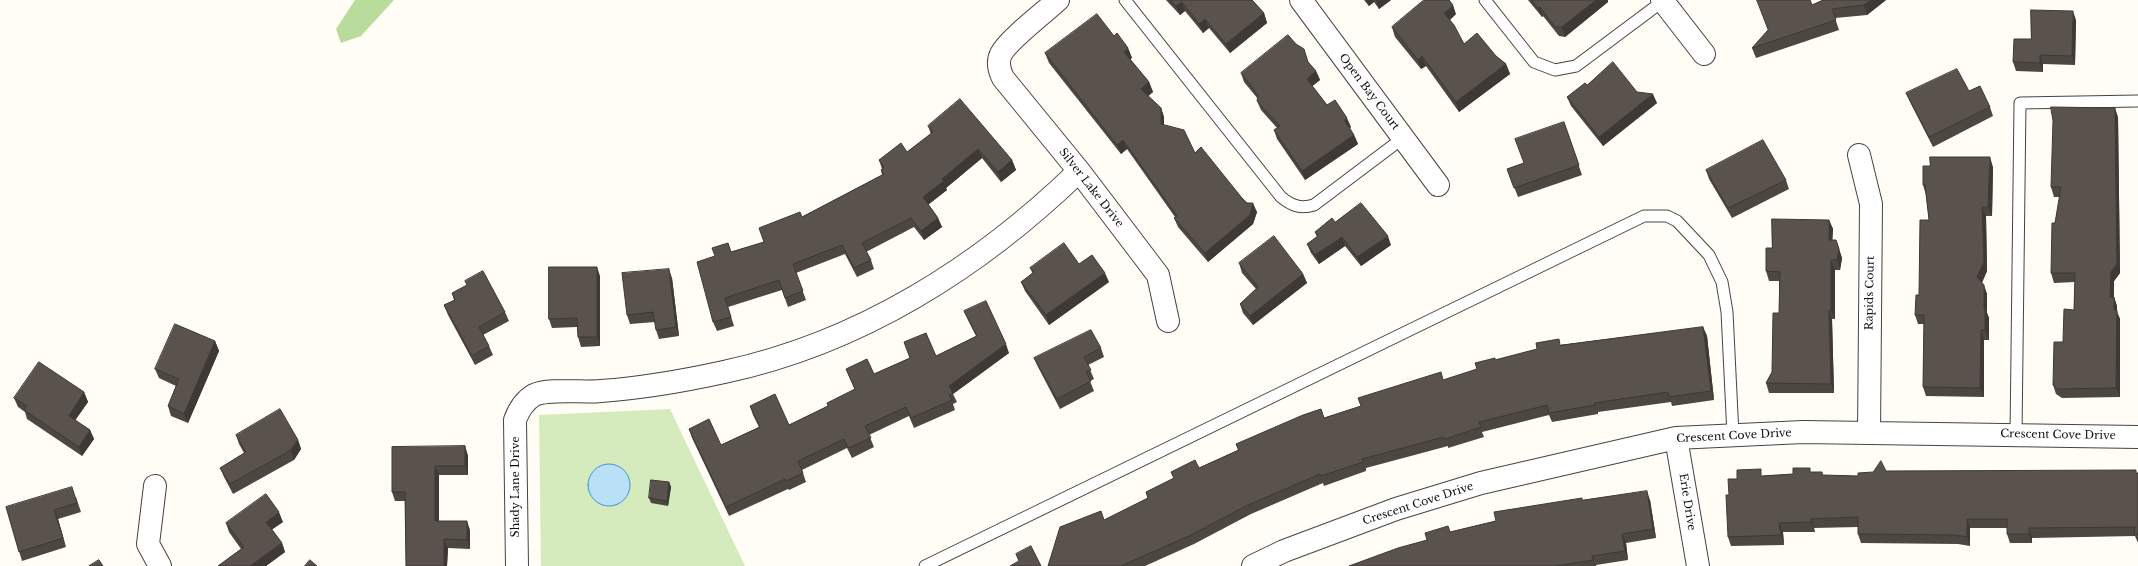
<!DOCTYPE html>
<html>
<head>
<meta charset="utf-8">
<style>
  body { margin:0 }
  canvas { display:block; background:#fffdf5 }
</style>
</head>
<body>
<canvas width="2138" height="566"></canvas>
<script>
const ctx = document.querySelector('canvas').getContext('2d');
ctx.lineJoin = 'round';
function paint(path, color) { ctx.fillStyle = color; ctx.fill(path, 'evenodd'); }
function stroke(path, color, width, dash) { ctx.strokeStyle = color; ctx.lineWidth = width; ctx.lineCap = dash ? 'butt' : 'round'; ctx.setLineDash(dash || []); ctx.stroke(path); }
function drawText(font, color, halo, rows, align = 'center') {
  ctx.font = font + ' "Libre Baskerville",serif'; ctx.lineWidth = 4; ctx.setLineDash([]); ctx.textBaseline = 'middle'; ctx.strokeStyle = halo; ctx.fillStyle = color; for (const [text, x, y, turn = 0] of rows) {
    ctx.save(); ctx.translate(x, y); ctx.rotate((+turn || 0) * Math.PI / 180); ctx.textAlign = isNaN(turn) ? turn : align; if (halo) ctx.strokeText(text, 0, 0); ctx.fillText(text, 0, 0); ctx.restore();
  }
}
const green = new Path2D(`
  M670,409L745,566H541L539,415Z`);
const forest = new Path2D(`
  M355,0H394L361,36L341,43L336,29Z`);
const water = new Path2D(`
  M588 485a21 21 0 1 1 42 0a21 21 0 1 1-42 0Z`);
const lane = new Path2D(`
  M1125,0L1281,197C1292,206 1301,209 1314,205L1403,138
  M1485,0L1534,62L1555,70L1576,66L1663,1
  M2016,435L2020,103L2138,101
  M925,566L1644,216H1667L1677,221L1709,255L1722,282L1727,312L1733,435`);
const street = new Path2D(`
  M1058,0C1046,11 1007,41 1001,54C997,62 999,70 1003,78L1079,171L1158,275L1168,321
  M1301,0L1438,185
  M1662,0L1704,54
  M1859,155L1871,204L1869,433
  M1676,438L1698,566
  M155,486L148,544L160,566
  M517,566L515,420C519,409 524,401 534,395C550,388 583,393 601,391C643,388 683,381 724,372C860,343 980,267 1079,171
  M1253,566L1284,551L1396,509L1481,483L1676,438L1803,432L2138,437`);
const wall = new Path2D(`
  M1166,0H1252L1264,13L1267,23L1230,53L1209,28L1203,33L1185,11L1180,15Z
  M1364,0H1391L1379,9L1374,2L1369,6Z
  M1528,0H1608V2L1565,37L1559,36L1543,16L1542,17Z
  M1823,0H1886L1867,15L1835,18L1839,30L1756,58L1752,48Z
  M1456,14L1450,20L1464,44L1496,56L1506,64L1510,74L1459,112L1426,66L1421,69L1395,37L1392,27Z
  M2076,20L2075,65L2043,64V72L2016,71L2013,62L2031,39Z
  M1114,36L1128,48L1132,58L1130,59L1149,82L1153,92L1148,96L1161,108L1164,117V125L1195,153L1257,212L1253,224L1208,262L1178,227L1174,218L1175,217L1127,149L1121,154L1049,63L1045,53Z
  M1308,62L1316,71L1320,80L1312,86L1327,105L1351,127L1350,128L1354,135L1358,144L1305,180L1277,139L1274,130L1277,128L1261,110L1257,101L1258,99L1244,82L1241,73Z
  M1587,85L1637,92L1657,103L1603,146L1571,106L1567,97Z
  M1969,91L1990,107L1993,116L1933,147L1910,102L1906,93Z
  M2118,117L2120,273L2114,281V297L2117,306V312L2120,319V397L2062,398L2056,394L2053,385L2063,342L2074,310L2075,282L2054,283L2051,273L2055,223L2060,197H2054L2051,187Z
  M1564,122L1582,175L1518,197L1507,169L1524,163Z
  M928,126L1012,160L1016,170L1001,182L982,158L946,188L947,190L928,205L938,218L942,227L924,240L914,227L866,252L871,260L874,269L857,277L845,254L796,273L806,300L788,307L782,290L728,307L734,326L717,331L713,322L715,256L728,243L731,252L764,242L802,217L882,175L881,170L882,169L879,160L907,152L931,134Z
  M1993,167L1992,216H1986L1987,271L1982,283L1987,294V313L1989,318V340H1984V397L1926,396L1923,387L1924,324H1918L1915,315L1919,295L1929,220L1926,195L1923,185Z
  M1706,170L1786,180L1789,189L1732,218L1709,179Z
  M1829,220L1833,229L1832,240H1836L1842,258L1840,270H1835V319H1832L1834,393H1769L1766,383L1772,372L1779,313V281H1769L1766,271L1772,248Z
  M1335,222L1391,245L1361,266L1345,246L1319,264L1311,253L1307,244L1317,237L1315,232Z
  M1239,263L1303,274L1307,283L1253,325L1243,313L1240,304L1256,289L1242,273Z
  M1079,264L1109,282L1049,325L1025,291L1021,282L1033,274L1030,268Z
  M600,276V346L581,347L578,337L577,327L552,328L549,319Z
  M672,278L679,336L659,339L656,330L655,322L630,324L627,315Z
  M452,293L505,312L509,321L483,335L489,346L493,355L475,365L448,315L444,305L454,300Z
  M964,311L1009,353L953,394L957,402L953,404L955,410L914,428L909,416L869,435L874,447L852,458L847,448L802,470L806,482L789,490L788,489L729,516L692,438L689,429L721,445L759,427L753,415L750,406L789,425L828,406L855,390L846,369L874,374L910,358L904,342L936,356L976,336L968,320Z
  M1703,327L1707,336L1714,400L1672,406L1671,402L1598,412V414L1552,422L1549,415L1482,432L1484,437L1448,448V446L1366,468V471L1324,486L1323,483L1251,514L1194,544L1145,566H1048L1104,520L1148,498L1146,492L1174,479L1171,472L1199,468L1238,450L1236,444L1324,418L1444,380L1477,369L1495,360L1561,345Z
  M215,341L219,351L188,423L171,416L168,406L176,386L159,378L155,369Z
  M1101,348L1104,357L1088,365L1094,379L1090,381L1094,391L1060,409L1038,367L1034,358Z
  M84,392L88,402L75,420L90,430L94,439L82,456L27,419L25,412L18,407L14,398Z
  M236,435L298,440L301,449L294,460L233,494L224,477L220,468L244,453L239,444Z
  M465,446L468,456V475H439V521L470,530V549L448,548L447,566H406L405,501H395L392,492Z
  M1886,471L2138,473V543L2135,536L2032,538V543H2010L2007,534V528H1970V546L1958,544L1861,543L1858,534V527L1814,528L1815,532H1783L1784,545L1731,546L1728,537L1729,495L1737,479L1763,476L1793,474L1811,472H1822L1823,475L1858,476Z
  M669,482L671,487L668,506L651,503L649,498Z
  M76,497L81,512L58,519L66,547L22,561L6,507Z
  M1582,500H1650L1656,538L1626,543L1628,560L1596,565V566H1349L1427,540L1448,526L1450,532Z
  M283,522L272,529L282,543L285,552L266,566H218L241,549L229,532L226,523Z`);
const shadedWall = new Path2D(`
  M1366,0H1373L1374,2L1369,6Z
  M1376,0H1391L1379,9Z
  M1596,0H1608V2L1565,37L1562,27Z
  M1871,0H1886L1867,15L1864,5Z
  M1182,2L1185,11L1180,15L1176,6Z
  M1453,5L1456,14L1447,22L1444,13Z
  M1540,7L1543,16L1542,17L1538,8Z
  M2073,11L2076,20L2075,65L2072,56Z
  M1264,13L1267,23L1230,53L1226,44Z
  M1205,19L1209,28L1203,33L1199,24Z
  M1128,48L1132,58L1127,61L1124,52Z
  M2040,55L2043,64V72L2040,63Z
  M1422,56L1426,66L1421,69L1418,60Z
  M1506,64L1510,74L1459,112L1456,102Z
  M1316,71L1320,80L1310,88L1307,79Z
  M1149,82L1153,92L1145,99L1141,89Z
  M1653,94L1657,103L1603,146L1599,137Z
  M1161,108L1164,117V133L1161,124Z
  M2115,108L2118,117L2120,273L2114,281L2113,306L2110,297Z
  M1347,118L1351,127L1348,129L1344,120Z
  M1354,135L1358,144L1305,180L1302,171Z
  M1123,140L1127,149L1121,154L1117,145Z
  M978,149L982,158L946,188L947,190L926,206L923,197L942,179Z
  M1990,157L1993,167L1992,216L1988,207Z
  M1012,160L1016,170L1001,182L998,172Z
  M1253,203L1257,212L1253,224L1208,262L1205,253Z
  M1982,207L1986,216L1987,271L1980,286L1977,277Z
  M938,218L942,227L924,240L921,231Z
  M1829,220L1833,229L1832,250L1829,240Z
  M1388,236L1391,245L1361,266L1357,257Z
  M1342,237L1345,246L1319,264L1315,255Z
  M1836,240L1842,258L1840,270L1837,260Z
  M1831,260L1835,270V319L1831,310Z
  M597,267L600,276V346L597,337Z
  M669,269L672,278L679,336L676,327Z
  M1105,273L1109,282L1049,325L1046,315Z
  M1303,274L1307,283L1253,325L1250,316Z
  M1984,285L1987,294V313L1989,318V340L1985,330L1984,309Z
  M2114,297L2117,306V312L2120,319V397L2116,388L2114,310Z
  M1829,310L1832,319L1834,393L1831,384Z
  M1703,327L1707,336L1714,400L1711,391Z
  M1981,330L1984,340V397L1980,388Z
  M215,341L219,351L188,423L184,414Z
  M1006,344L1009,353L953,394L949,386Z
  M84,392L88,402L72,425L69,416Z
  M90,430L94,439L82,456L79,447Z
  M298,440L301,449L294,460L291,450Z
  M465,446L468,456V475L465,466Z
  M435,466L439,475V530L435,521Z
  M669,482L671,487L668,506L667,501Z
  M1647,491L1650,500L1656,538L1653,529Z
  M54,510L58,519L66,547L63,538Z
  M279,512L283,522L270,531L266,522Z
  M1811,519L1814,528L1815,532L1811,522Z
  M1967,519L1970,528V546L1967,537Z
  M467,521L470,530V549L467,540Z
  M1779,523L1783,532L1784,545L1781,535Z
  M2029,528L2032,538V543L2029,534Z
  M1622,534L1626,543L1628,560L1625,551Z
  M444,539L448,548L447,566H444Z
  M282,543L285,552L266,566H250Z`);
const building = new Path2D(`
  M1171,0H1252L1264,13L1226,44L1205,19L1199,24L1182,2L1176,6Z
  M1424,0H1449L1453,5L1444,13L1454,25L1464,44L1477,33L1496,56L1506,64L1456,102L1422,56L1418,60L1392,27Z
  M1532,0H1596L1562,27H1555L1540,7L1538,8Z
  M1757,0H1810L1812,5L1823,0H1871L1864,5L1832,9L1836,20L1752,48L1768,30Z
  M2031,10L2073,11L2072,56L2040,55V63L2013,62L2014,39H2031Z
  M1097,14L1114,36L1117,33L1128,48L1124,52L1149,82L1141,89L1161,108V124L1184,130L1195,153L1201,147L1246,203H1253L1250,215L1205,253L1174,218L1177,216L1123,140L1117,145L1045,53Z
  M1288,35L1296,44L1304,49L1308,62L1316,71L1307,79L1327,105L1335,100L1347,118L1344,120L1354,135L1302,171L1274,130L1280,126L1257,101L1258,95L1241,73Z
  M1613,62L1637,92L1653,94L1599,137L1567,97L1585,83L1587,85Z
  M1957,69L1969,91L1980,86L1990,107L1929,137L1906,93Z
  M960,99L1012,160L998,172L978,149L942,179L944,181L923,197L938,218L921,231L911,218L862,243L871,260L854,268L842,245L793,264L803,291L785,298L779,280L725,298L731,317L713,322L697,262L715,256L712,248L728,243L731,252L764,242L759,228L800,212L802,217L884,174L881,170L884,167L879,160L901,143L907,152L933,132L928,126Z
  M2051,107L2115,108L2117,264L2111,272L2110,297H2114V310H2117L2116,388L2058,389L2053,385L2054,342H2063L2064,309L2074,310L2075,273H2051L2052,223H2055L2061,187H2051L2053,121Z
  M1564,122L1579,165L1514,188L1507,169L1524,163L1515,139Z
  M1763,140L1786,180L1728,208L1706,170Z
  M1930,157H1990L1988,207H1982L1984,262L1977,277L1984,285V309H1985V330H1981L1980,388L1923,387L1924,315H1915L1916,295H1919L1920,220H1929L1925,185H1923V166H1930Z
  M1361,203L1388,236L1357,257L1342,237L1315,255L1307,244L1318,236L1315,232L1332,218L1335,222Z
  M1772,219L1829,220V240H1836L1839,249L1837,260H1831V310H1829L1831,384L1766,383L1772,372L1773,313H1779L1780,272L1766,271V248H1772Z
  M1274,236L1303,274L1250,316L1240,304L1258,287L1239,263Z
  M1064,243L1079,264L1092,255L1105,273L1046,315L1021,282L1034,272L1030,268Z
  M549,267H597V337H578L577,318L549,319Z
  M669,269L676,327L656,330L653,312L627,315L622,273Z
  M483,271L505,312L479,327L489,346L472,356L444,305L455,300L452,293L467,285L465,281Z
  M986,301L1006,344L949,386L953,393L949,395L952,400L911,418L906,407L865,426L871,438L848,448L844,439L798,461L803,473L786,481L785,479L726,507L689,429L709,419L721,445L760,427L750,406L775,394L789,425L828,406L827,403L855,389L846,369L867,359L874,374L910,358L904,342L926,333L936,356L977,336L964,311Z
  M175,324L215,341L184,414L168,406L179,379L155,369Z
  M1703,327L1711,391L1669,397L1668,392L1594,403L1595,405L1549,413L1547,405L1479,422L1481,427L1445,439L1444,437L1362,459L1363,462L1321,476L1320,474L1248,505L1191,535L1121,566H1048L1060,527L1101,511L1104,520L1148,498L1146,492L1174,478L1171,472L1195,460L1199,468L1239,450L1236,444L1303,415L1321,409L1324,418L1361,406L1358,398L1441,372L1443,380L1477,369L1475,363L1495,358V360L1537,349L1536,343L1559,339L1560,345Z
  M1091,330L1101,348L1084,357L1091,370L1086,372L1091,381L1057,399L1034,358Z
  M39,362L84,392L69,416L90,430L79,447L24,410L27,406L14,398Z
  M280,409L298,440L291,450L230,484L220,468L246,452L236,435Z
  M465,446V466H435V521H467V540L444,539V566H406L405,492H392V447Z
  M1881,461L1886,471L2136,470V473H2138V534H2134L2135,527L2029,528V534H2007V519H1967V537L1955,535L1858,534V517L1811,519V522L1779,523L1781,535L1728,537L1726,495H1729L1728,479H1737V470L1761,469V476L1793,474V468H1810V472H1822V475L1858,476V473L1873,472Z
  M651,480L669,482L667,501L649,498Z
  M72,487L77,503L54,510L63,538L19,552L6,507Z
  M1647,491L1653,529L1622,534L1625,551L1592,556L1593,560L1555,566H1349L1398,548L1427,540L1425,533L1448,526L1450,532L1496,521L1494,512L1582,498V500Z
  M266,494L279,512L266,522L282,543L250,566H218L244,547L226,523Z
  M1031,546L1041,566H1010L1019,561L1016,554Z
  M99,560L103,566H89Z
  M310,560L317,566H305Z`);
const streetNames = [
  ["Open Bay Court",1369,92,53],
  ["Silver Lake Drive",1091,188,52],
  ["Rapids Court",1870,293,-89],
  ["Crescent Cove Drive",2058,435,1],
  ["Crescent Cove Drive",1734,436,-3],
  ["Shady Lane Drive",516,487,-90],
  ["Erie Drive",1687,502,81],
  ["Crescent Cove Drive",1418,504,-18]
];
paint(green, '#d5ebbd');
paint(forest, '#b9dc9c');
paint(water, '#b9e0f7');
stroke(water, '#3f96cf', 1);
stroke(lane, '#444', 13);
stroke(street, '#444', 24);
stroke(lane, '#fff', 11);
stroke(street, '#fff', 22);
paint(wall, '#4d4742');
paint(shadedWall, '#3f3936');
paint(building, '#5a524d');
stroke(building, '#3f3936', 1);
drawText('11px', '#111', '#fff', streetNames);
</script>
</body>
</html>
